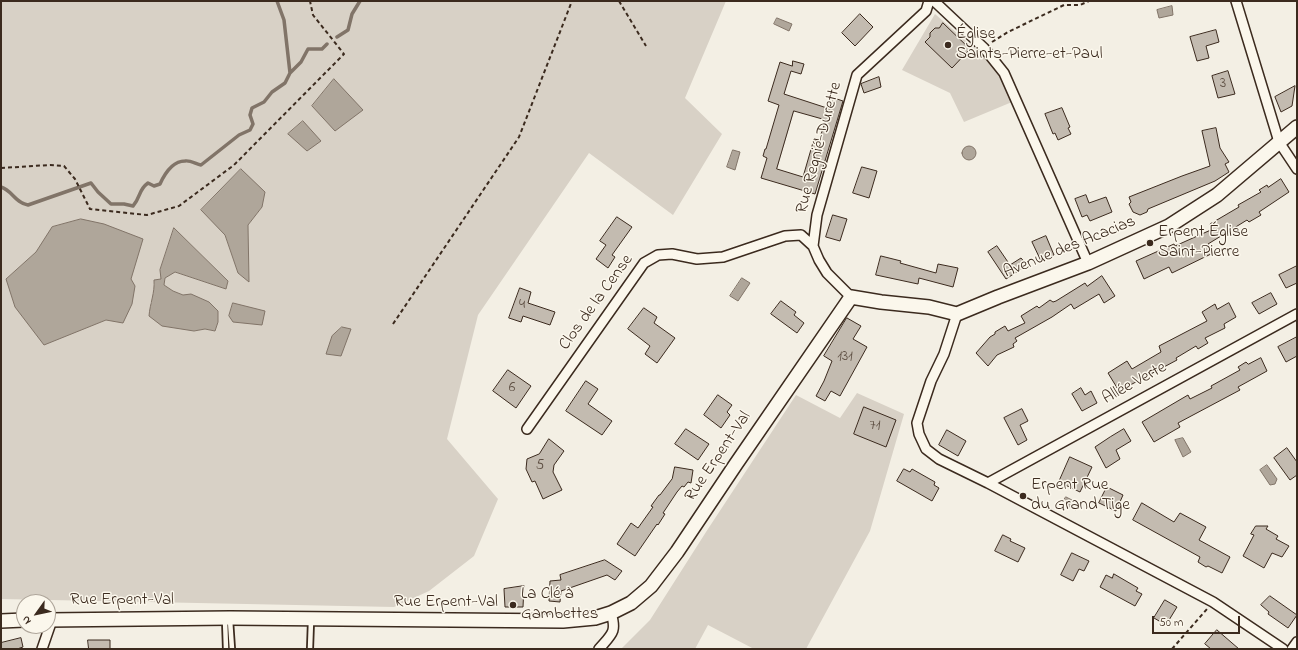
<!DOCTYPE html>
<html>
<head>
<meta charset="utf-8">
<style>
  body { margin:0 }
  #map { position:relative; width:1298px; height:650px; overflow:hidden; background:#f3efe4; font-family:"Indie Flower",sans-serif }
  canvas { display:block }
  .frame { position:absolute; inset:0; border:2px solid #3b2a1e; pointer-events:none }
  .north { position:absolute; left:16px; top:594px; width:40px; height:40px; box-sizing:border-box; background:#fbf7ec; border:1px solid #aea59a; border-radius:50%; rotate:237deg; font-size:11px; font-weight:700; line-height:16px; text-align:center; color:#3b2a1e }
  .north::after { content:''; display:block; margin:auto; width:14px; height:18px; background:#3b2a1e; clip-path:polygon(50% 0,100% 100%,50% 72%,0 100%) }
  .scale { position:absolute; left:1152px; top:616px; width:88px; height:18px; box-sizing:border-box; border:2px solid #3b2a1e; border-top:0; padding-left:5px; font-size:12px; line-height:14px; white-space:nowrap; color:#3b2a1e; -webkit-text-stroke:3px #fbf7ec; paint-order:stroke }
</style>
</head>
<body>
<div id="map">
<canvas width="1298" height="650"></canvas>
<div class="frame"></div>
<div class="north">N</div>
<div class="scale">50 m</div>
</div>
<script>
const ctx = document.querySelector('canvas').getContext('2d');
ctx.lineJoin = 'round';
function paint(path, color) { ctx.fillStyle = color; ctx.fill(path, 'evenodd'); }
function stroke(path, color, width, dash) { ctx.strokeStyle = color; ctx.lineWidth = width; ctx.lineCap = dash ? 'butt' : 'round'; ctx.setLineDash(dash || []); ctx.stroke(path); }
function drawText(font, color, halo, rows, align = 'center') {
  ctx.font = font + ' "Indie Flower",sans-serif'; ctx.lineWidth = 3; ctx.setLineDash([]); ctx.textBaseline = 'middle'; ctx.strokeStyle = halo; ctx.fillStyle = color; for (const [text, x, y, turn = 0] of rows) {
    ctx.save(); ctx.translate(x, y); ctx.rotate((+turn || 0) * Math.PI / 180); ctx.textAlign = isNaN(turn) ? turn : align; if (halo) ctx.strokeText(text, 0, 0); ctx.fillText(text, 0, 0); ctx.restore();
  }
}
const green = new Path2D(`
  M1,1H726L685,98L722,134L673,215L589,153L478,315L447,439L498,499L474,556L429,591L394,607L1,599ZM262,207L248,225L249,281L238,273L225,235ZM174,228L228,281L226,289L174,272L165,278L164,285L173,291L183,295L209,302L218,311V322L214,331L205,329L194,331L150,304L154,295V280L161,279ZM36,252L106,320L44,344L6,279Z
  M935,14L974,48L1002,76L1012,102L964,122L950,93L902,70Z
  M857,393L904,414L870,531L806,649H754L708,625L695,649H621L650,620L706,532L796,395L840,418Z`);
const water = new Path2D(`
  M1172,6L1173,15L1159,18L1157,10Z
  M777,18L792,24L789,31L774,24Z
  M334,79L363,110L335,131L312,106Z
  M303,121L321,141L307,151L288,134Z
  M962 153a7 7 0 1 1 14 0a7 7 0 1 1-14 0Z
  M733,150L740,152L735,170L727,167Z
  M241,169L265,192L262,207L248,225L249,282L238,273L225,235L201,210Z
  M81,219L104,224L143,239L131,279L135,286L132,304L123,323L106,320L44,345L15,307L6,279L36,252L52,227Z
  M174,228L228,281L226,289L175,272L165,278L164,285L173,291L183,295L191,294L209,302L218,311V322L215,331L205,329L194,331L162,326L149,316C150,303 155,293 154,280L161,279L160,270Z
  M742,278L750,283L738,301L730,296Z
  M233,303L265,311L262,325L233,322L229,316Z
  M342,327L351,329L341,356L326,354L332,336Z
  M1183,438L1191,452L1183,457L1175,440Z
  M1267,465L1277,479L1275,484L1270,485L1260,470Z
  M1066,497L1080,504L1076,510L1062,503Z`);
const stream = new Path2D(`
  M277,1L284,20L290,73
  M337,37L348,30L352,14L360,1
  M1,187C12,190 15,203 28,205L91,183L98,192L111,204H124L133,206C141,197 138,190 148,183L154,186L160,184C165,173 173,161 185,161C190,160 196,164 201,165L239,135L250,130L253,124L250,115L252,108L264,102L272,92L285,83L290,73L301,62L308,49H322L327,44`);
const building = new Path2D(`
  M860,14L873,27L855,46L842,33Z
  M943,23L970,49L952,68L925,42L930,37V33L935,28H939Z
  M1216,30L1219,42L1206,46L1209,58L1197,61L1190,37Z
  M793,61L804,64L801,74L791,71L784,94L830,109L834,98L843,101L815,194L761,178L767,158L763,156L765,149H766L779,105L768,101L780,62L792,66ZM794,111L826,120L819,140L814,139L803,177L777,169Z
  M1228,71L1235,94L1218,98L1212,76Z
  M879,77L881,87L864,93L861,84Z
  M1295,86L1292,106L1281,112L1275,97Z
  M1062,108L1070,127L1068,128L1071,134L1058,140L1055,133L1053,134L1045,114Z
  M1216,128L1220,148L1229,162L1225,164L1229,172L1215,181L1148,209L1147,212L1140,215L1133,212L1129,204L1131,202L1129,197L1182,176L1210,166L1202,131Z
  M862,167L877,171L869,198L853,193Z
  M1281,179L1289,192L1259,212L1261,215L1249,222L1247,220L1208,244L1213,253L1172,273L1169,267L1144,279L1136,261L1174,244L1175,246L1213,229L1210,224L1239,207L1238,205L1261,192L1259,190L1267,185L1268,187Z
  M1086,195L1089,203L1106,197L1112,212L1090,221L1087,215L1082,217L1075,199Z
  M833,215L847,219L840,241L826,237Z
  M617,217L632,227L612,255L615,257L608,268L596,259L606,245L600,241Z
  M1046,236L1054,255L1041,261L1032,242Z
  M997,246L1010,265L1021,258L1027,265L1006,279L988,252Z
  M881,256L901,261L900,263L936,273L938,264L958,268L953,287L919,278L918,284L876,275Z
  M1297,266V283L1286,288L1279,275Z
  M1102,276L1115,296L1104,303L1099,294L1074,309L1071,304L1052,317L1015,338L1017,341L1013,344L1014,347L997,355L988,366L976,353L990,337L995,334V332L1005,326L1008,331L1025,323L1021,316L1037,306L1039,308L1050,300L1053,302L1056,301L1085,283L1087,286Z
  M520,288L531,292L528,303L555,312L550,325L523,316L521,322L509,318Z
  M1271,293L1277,304L1259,314L1252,303Z
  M781,301L796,312L794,315L804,323L797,333L771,314Z
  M1229,303L1236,317L1224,324L1225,328L1205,338L1208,343L1198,349L1196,346L1176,358L1177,360L1119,391L1108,373L1127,361L1132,369L1161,352L1159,346L1207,321L1202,312L1215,304L1217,309Z
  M644,308L657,317L654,323L675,338L657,363L645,354L650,346L628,329Z
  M847,318L861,326L853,339L867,347L840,396L831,391L825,401L816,396L824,381L832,361L824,356Z
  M1297,337V356L1286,362L1278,347Z
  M1261,358L1267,371L1238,387L1240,390L1178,423L1180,427L1154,442L1142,422L1188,395L1190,399L1212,388L1211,386L1240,370L1238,367L1246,362L1248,364Z
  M508,370L531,386L516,408L493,391Z
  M586,381L598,389L588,404L612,421L602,435L566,411Z
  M1081,388L1085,395L1091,391L1097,403L1082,411L1072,394Z
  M718,395L732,405L727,412L730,415L721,428L704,415Z
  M864,407L896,420L886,447L854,434Z
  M1022,409L1028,421L1020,425L1027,440L1018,445L1004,418Z
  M686,429L709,444L698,460L675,444Z
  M1124,429L1131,441L1116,450L1120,459L1106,468L1095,447L1110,437Z
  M947,430L966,441L958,456L939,445Z
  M549,439L564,451L554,465L553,472L562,490L543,499L535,481L532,482L526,469L527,459L539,454Z
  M1287,448L1297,462V475L1290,480L1274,458Z
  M1070,457L1092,467L1080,492L1059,482Z
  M675,467L693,470L691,483L688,482L684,487L682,486L677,492L663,513L665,514L658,525L657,524L635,556L617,544L631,523L638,528L653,507L651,506L659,495H660L672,479Z
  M904,469L910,472L912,469L935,482L934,485L939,488L932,501L897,481Z
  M1107,487L1123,495L1116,511L1099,503Z
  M1142,503L1174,522L1180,513L1206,527L1199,540L1230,557L1222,573L1208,566L1206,567L1198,562L1200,557L1133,520Z
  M1256,526H1268L1266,529L1278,536L1276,539L1289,546L1282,557L1272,553L1264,568L1243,556L1254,535L1251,534Z
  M1003,535L1011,539L1010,541L1025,548L1018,562L995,551Z
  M1072,553L1089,561L1084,571L1079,569L1073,581L1061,575Z
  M605,560L622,571L615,580L607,575L561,591L560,602L549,601L550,581L561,580L560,575Z
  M1114,574L1138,588L1136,591L1142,594L1135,606L1100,587L1106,575L1112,578Z
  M524,586L523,607H505L504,589Z
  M1270,596L1297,615L1288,628L1268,614L1269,612L1261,605Z
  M1165,600L1177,607L1166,625L1154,618Z
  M1217,630L1239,649H1211L1205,644Z
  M21,638L23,647L17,649H1V643Z
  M88,640H110V649H89Z`);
const path = new Path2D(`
  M619,1L646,46
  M992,42L1008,32L1064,5H1080L1089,1
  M1,168L50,165L64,166L75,179L90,209L147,215L179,206L234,165L344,54L313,15L310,1
  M393,324L519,137L572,1
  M1172,649L1207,609`);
const lane = new Path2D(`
  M225,620L226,649
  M230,620L232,649
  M310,649L311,621`);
const street = new Path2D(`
  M934,1L984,48L1004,73L1088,263
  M1236,1L1279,142L1297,169
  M851,297L827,273L819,260L813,246L817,215L857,75L926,11L929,1
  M957,314L944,354L931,381L917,423L919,434L926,449L939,459L988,483L1213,602L1283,649
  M527,429L644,263L658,255L672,254L697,259L723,257L785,236L801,235L813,246
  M988,483L1297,314
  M42,649L52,620
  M599,649C612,634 617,632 611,613
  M1292,649L1297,642`);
const secondary = new Path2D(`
  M48,620L230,618L563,621L595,618L611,613L631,603L651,586L677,552L736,464L851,297L881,302L929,307L957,314L998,297L1088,263L1169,226L1217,195L1297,127
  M1,621L24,620`);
const markers = [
  [948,45,4,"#3b2a1e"],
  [1150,243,4,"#3b2a1e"],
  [1023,496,4,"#3b2a1e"],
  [513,605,4,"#3b2a1e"]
];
const numberNames = [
  ["3",1223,85],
  ["4",522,306],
  ["131",845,358],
  ["6",512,389],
  ["71",875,427],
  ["5",540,467]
];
const poiNames = [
  ["Église",956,35],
  ["Saints-Pierre-et-Paul",956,55],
  ["Erpent Église",1158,233],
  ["Saint-Pierre",1158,253],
  ["Erpent Rue",1031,486],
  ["du Grand Tige",1031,506],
  ["La Clé à",521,595],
  ["Gambettes",521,615]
];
const streetNames = [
  ["Rue Regnié-Durette",820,148,-75],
  ["Avenue des Acacias",1070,248,-22],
  ["Clos de la Cense",597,303,-54],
  ["Allée Verte",1135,384,-29],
  ["Rue Erpent-Val",719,457,-56],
  ["Rue Erpent-Val",122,601],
  ["Rue Erpent-Val",446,603]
];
paint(green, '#d8d1c6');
paint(water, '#afa69a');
stroke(water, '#817468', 1);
stroke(stream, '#817468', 3.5);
paint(building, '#c3bbb0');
stroke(building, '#3b2a1e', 1);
stroke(lane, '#3b2a1e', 8);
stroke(street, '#3b2a1e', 12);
stroke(secondary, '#3b2a1e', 16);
stroke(path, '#3b2a1e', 2, [4, 3]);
stroke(lane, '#fbf7ec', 4.5);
stroke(street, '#fbf7ec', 9);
stroke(secondary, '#fbf7ec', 13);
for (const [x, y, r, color] of markers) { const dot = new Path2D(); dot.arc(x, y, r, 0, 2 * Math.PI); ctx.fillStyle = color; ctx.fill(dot); stroke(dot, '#fbf7ec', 1.5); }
drawText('15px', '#5d4e42', null, numberNames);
drawText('17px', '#3b2a1e', '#fbf7ec', poiNames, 'left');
drawText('17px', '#3b2a1e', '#fbf7ec', streetNames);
</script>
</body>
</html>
